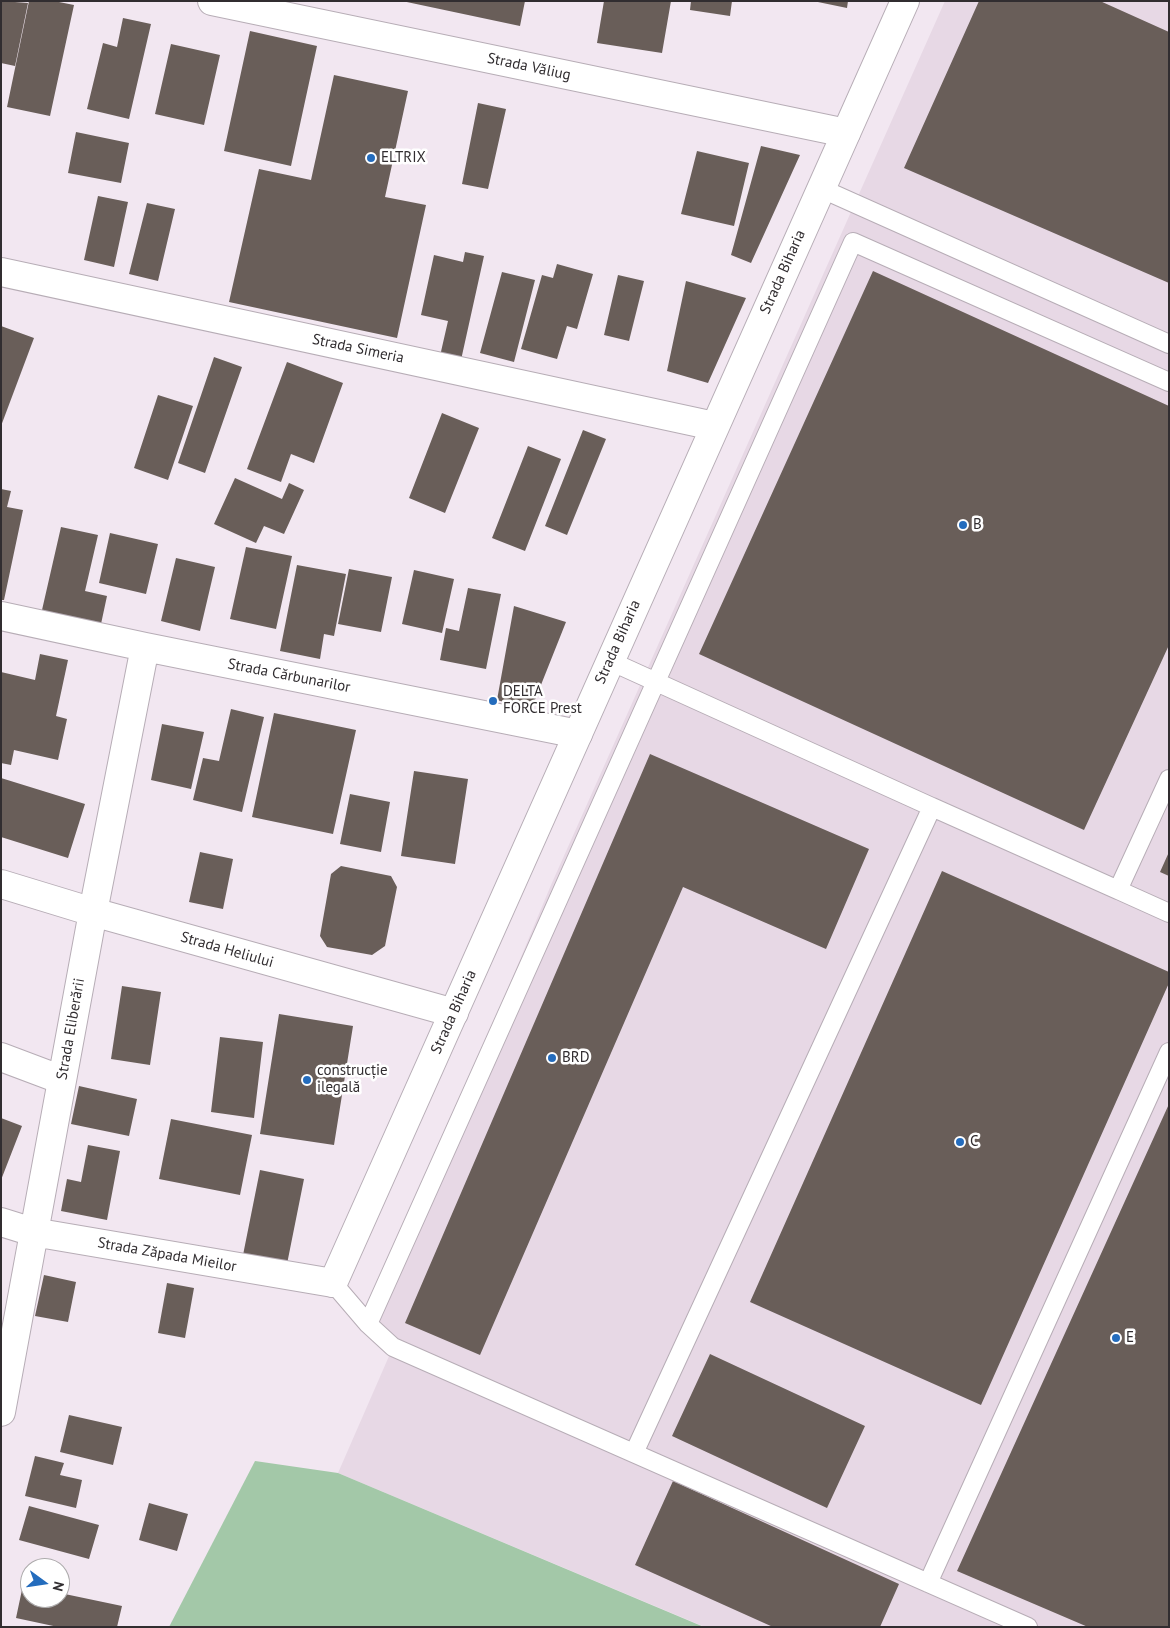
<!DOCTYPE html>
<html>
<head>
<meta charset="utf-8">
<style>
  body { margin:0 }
  #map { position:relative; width:1170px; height:1628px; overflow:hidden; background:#f2e7f1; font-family:"PT Sans",sans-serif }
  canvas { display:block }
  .frame { position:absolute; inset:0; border:2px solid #312d30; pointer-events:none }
  .north { position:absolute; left:20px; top:1558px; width:50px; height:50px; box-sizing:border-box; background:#fff; border:1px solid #adabac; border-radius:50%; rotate:104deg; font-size:14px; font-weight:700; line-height:20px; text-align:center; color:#312d30 }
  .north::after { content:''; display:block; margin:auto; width:18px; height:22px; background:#246cbd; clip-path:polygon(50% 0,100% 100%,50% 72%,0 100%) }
</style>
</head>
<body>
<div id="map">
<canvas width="1170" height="1628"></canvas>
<div class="frame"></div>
<div class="north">N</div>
</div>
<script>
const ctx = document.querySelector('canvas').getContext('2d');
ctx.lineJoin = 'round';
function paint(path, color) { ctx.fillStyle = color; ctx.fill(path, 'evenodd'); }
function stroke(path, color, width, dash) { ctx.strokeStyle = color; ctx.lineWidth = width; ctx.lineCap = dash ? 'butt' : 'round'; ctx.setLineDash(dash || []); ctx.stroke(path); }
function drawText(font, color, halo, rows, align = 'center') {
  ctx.font = font + ' "PT Sans",sans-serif'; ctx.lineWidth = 5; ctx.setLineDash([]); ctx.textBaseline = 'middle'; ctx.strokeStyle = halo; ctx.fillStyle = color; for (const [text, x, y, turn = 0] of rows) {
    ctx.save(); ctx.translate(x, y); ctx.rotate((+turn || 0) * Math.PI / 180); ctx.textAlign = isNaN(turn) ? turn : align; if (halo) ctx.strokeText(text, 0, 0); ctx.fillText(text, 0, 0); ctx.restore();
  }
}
const built = new Path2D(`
  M945,1H1169V1627H705L338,1473L393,1347L368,1324L551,885Z`);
const green = new Path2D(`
  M255,1461L338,1473L704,1627H169Z`);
const building = new Path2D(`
  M2,1L28,3L15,66L1,63Z
  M29,1H54L74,5L50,116L7,107Z
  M402,1H525L520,26Z
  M604,1H671L662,53L597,43Z
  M691,1H732L730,16L690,10Z
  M813,1H848L847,8Z
  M979,1H1100L1169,32V283L904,168Z
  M123,18L151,24L129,119L87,109L103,43L117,47Z
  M250,31L317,46L291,166L224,151Z
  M171,44L220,55L204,125L155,114Z
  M334,75L408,91L385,197L426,205L397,338L229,302L259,169L311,180Z
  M478,103L506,109L488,189L462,184Z
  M76,132L129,143L121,183L68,173Z
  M761,146L800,155L751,263L731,255Z
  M697,151L749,163L734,226L681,214Z
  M98,196L128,202L114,267L84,260Z
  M147,203L175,209L158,281L129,274Z
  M465,252L484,256L461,360L440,356L448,321L421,315L434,255L463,262Z
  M557,264L593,274L577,329L567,326L557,359L521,349L542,275L553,278Z
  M873,271L1169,406V645L1084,830L699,654Z
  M502,272L535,280L514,362L480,353Z
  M618,275L644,281L629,341L604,335Z
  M686,281L746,298L708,383L667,371Z
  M1,326L34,338L1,426Z
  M214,357L242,367L205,473L178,463Z
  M287,362L343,383L314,463L291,454L281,482L247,469Z
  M158,395L193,406L168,480L134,468Z
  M442,413L479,428L445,513L409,498Z
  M583,430L606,439L567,535L545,526Z
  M528,446L561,459L525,551L492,538Z
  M235,478L282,499L289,483L304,490L284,534L264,526L256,543L214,524Z
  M1,489L11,491L7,507L23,510L4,600H1Z
  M61,527L98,535L85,591L107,596L101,624L42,610Z
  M110,533L158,544L146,594L99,583Z
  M246,547L292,556L276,629L230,619Z
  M176,558L215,567L200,631L161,621Z
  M297,565L346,574L334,636L324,634L320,659L280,651Z
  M349,569L392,577L381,632L338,624Z
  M414,570L454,579L442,633L402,624Z
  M468,588L501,594L486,669L440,660L446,628L459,631Z
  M514,606L566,622L531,710L497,700Z
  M40,654L68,660L56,716L67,719L58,760L14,750L11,765L1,763V672L35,680Z
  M231,709L264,717L242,812L193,800L203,758L219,761Z
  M274,713L356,730L333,834L252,817Z
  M162,724L204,732L191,789L151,780Z
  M650,754L869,849L826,949L683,887L480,1355L405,1323Z
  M414,771L468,779L455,864L401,856Z
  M1,778L85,804L68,858L1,837Z
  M350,794L390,802L381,852L340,844Z
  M200,852L233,859L223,909L189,902Z
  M1169,852V876L1160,872Z
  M341,866L391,876L397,887L385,946L372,955L327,947L320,936L331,874Z
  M942,871L1169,972V983L981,1405L750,1302Z
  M122,986L161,992L150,1065L111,1059Z
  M279,1014L353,1026L334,1145L260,1134Z
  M220,1037L263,1042L254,1118L211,1112Z
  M79,1086L137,1099L129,1136L71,1124Z
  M1169,1104V1627H1088L957,1571Z
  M1,1118L22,1126L1,1180Z
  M171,1119L252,1135L240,1195L159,1179Z
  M88,1145L120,1151L107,1220L61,1211L67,1179L81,1182Z
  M260,1170L304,1179L287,1264L243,1255Z
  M44,1275L76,1282L68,1322L35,1316Z
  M167,1283L194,1288L185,1338L158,1333Z
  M710,1354L865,1426L827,1508L672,1436Z
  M69,1415L122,1427L113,1465L60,1452Z
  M35,1456L64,1463L60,1475L82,1480L76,1508L25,1496Z
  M673,1481L899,1584L880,1627H773L635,1565Z
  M149,1503L188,1514L177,1551L139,1540Z
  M29,1506L99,1525L89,1559L19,1540Z
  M23,1585L30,1587V1598H60V1593L122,1606L117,1627H58L16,1618Z`);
const service = new Path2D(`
  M820,188L1169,344
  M610,661L932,807
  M1169,779L1118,890L1169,913
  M333,1283L368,1324L393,1347L1028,1627
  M368,1324L853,242L1169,382
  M634,1453L932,807L1118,890
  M928,1583L1169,1052`);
const minor = new Path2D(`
  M212,1L846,133
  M1,272L714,426
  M1,616L145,647L578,734
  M1,884L93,912L454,1013
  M1,1057L62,1080
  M1,1222L33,1232L333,1283
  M1,1412L93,912L145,647`);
const tertiary = new Path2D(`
  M333,1283L905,1`);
const markers = [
  [371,158,5,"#246cbd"],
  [963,525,5,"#246cbd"],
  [493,701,5,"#246cbd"],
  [552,1058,5,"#246cbd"],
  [307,1080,5,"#246cbd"],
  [960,1142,5,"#246cbd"],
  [1116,1338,5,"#246cbd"]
];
const streetNames = [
  ["Strada Văliug",529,67,12],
  ["Strada Biharia",783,272,-66],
  ["Strada Simeria",358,349,12],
  ["Strada Biharia",618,642,-66],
  ["Strada Cărbunarilor",289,676,11],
  ["Strada Heliului",227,950,16],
  ["Strada Biharia",454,1012,-66],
  ["Strada Eliberării",71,1029,-80],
  ["Strada Zăpada Mieilor",167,1255,10]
];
const poiNames = [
  ["ELTRIX",381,158],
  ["B",973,525],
  ["DELTA",503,692],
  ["FORCE Prest",503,709],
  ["BRD",562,1058],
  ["construcție",317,1071],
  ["ilegală",317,1088],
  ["C",970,1142],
  ["E",1126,1338]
];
paint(built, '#e7d8e5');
paint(green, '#a3c8a8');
paint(building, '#695e59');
stroke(service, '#b7adb6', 20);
stroke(minor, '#b7adb6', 30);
stroke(tertiary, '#b7adb6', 30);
stroke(service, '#fff', 18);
stroke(minor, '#fff', 28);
stroke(tertiary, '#fff', 28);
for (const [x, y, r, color] of markers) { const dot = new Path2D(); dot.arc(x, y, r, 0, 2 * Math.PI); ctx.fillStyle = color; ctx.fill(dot); stroke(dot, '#fff', 2); }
drawText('15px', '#312d30', '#fff', streetNames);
drawText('15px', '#312d30', '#fff', poiNames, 'left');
</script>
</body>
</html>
